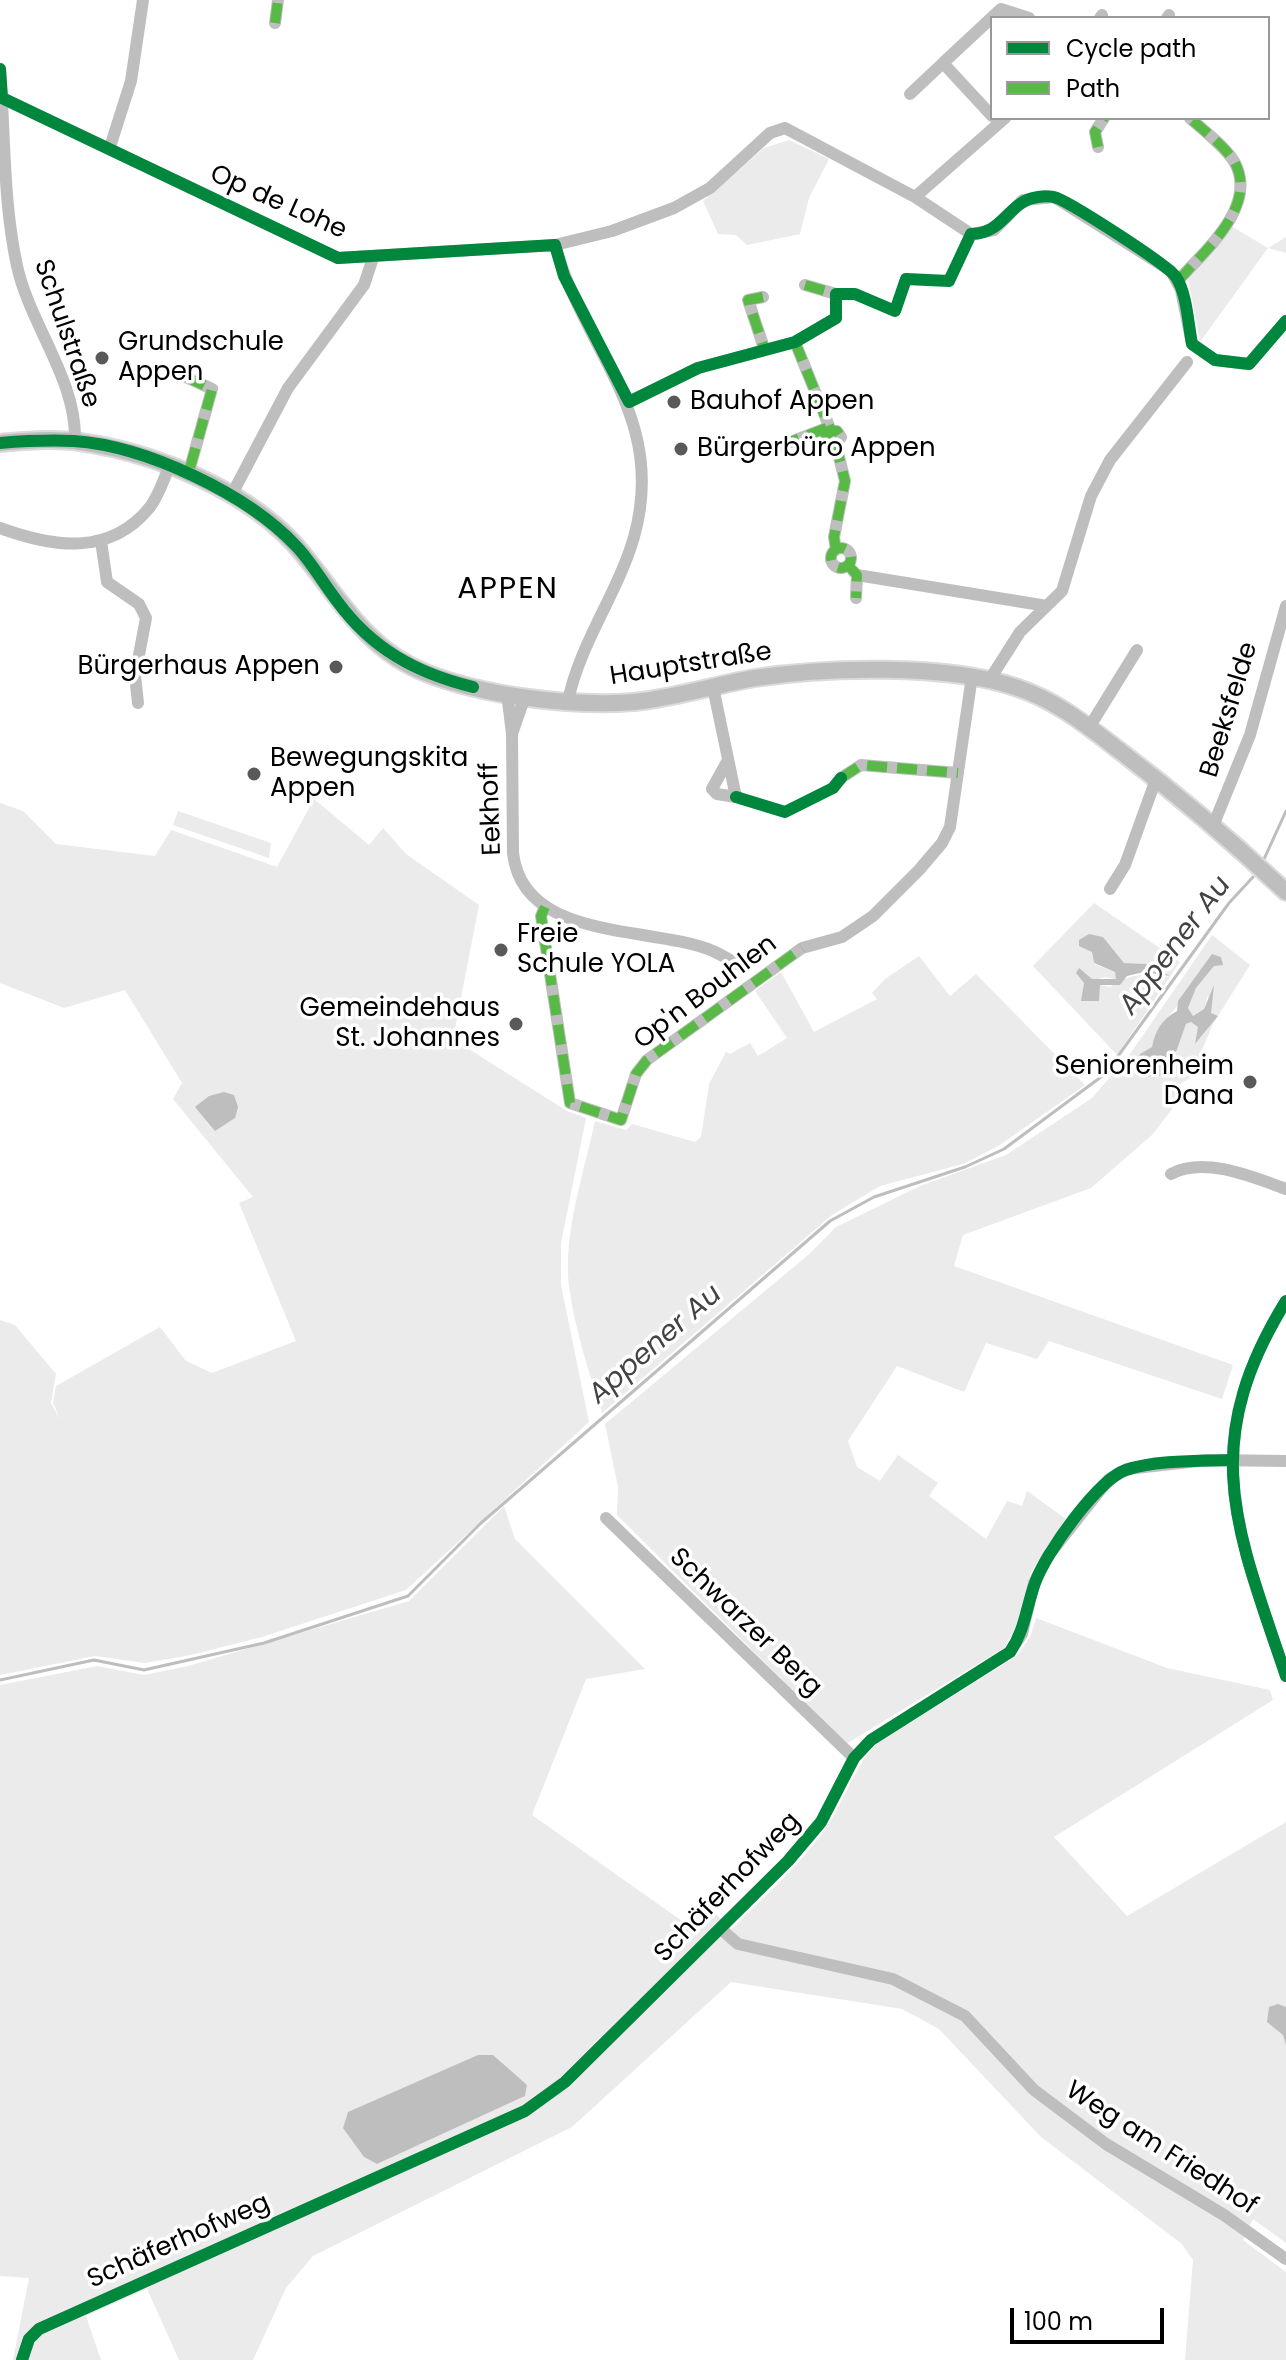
<!DOCTYPE html>
<html>
<head>
<meta charset="utf-8">
<style>
  body { margin:0 }
  #map { position:relative; width:1286px; height:2360px; overflow:hidden; background:#fff; font-family:Poppins,sans-serif }
  canvas { display:block }
  .legend { position:absolute; left:990px; top:16px; width:280px; height:104px; box-sizing:border-box; background:#fff; border:2px solid #999; margin:0; padding:10px 14px; list-style:none; font-size:24px; color:#000 }
  .legend li { display:flex; align-items:center; gap:16px; height:40px }
  .legend b { width:40px; border:2px solid #999 }
  .scale { position:absolute; left:1010px; top:2308px; width:154px; height:36px; box-sizing:border-box; border:4px solid #000; border-top:0; padding-left:10px; font-size:24px; line-height:28px; white-space:nowrap; color:#000; -webkit-text-stroke:6px #fff; paint-order:stroke }
</style>
</head>
<body>
<div id="map">
<canvas width="1286" height="2360"></canvas>
<ul class="legend">
<li><b style="height:10px;background:#00873e"></b>Cycle path</li>
<li><b style="height:10px;background:#58b947"></b>Path</li>
</ul>
<div class="scale">100 m</div>
</div>
<script>
const ctx = document.querySelector('canvas').getContext('2d');
ctx.lineJoin = 'round';
function paint(path, color) { ctx.fillStyle = color; ctx.fill(path, 'evenodd'); }
function stroke(path, color, width, dash) { ctx.strokeStyle = color; ctx.lineWidth = width; ctx.lineCap = dash ? 'butt' : 'round'; ctx.setLineDash(dash || []); ctx.stroke(path); }
function drawText(font, color, halo, rows, align = 'center') {
  ctx.font = font + ' Poppins,sans-serif'; ctx.lineWidth = 7; ctx.setLineDash([]); ctx.textBaseline = 'middle'; ctx.strokeStyle = halo; ctx.fillStyle = color; for (const [text, x, y, turn = 0] of rows) {
    ctx.save(); ctx.translate(x, y); ctx.rotate((+turn || 0) * Math.PI / 180); ctx.textAlign = isNaN(turn) ? turn : align; if (halo) ctx.strokeText(text, 0, 0); ctx.fillText(text, 0, 0); ctx.restore();
  }
}
const green = new Path2D(`
  M789,140L829,159L809,198L800,234L747,245L736,235L718,234L703,201L764,148Z
  M1231,226L1268,248L1286,237V253L1268,248L1200,342L1188,278Z
  M314,799L369,845L383,828L406,854L479,905L453,1039L567,1111L586,1118L561,1243V1285L589,1422L406,1590L262,1637L191,1655L145,1663L95,1656L0,1675V1320L15,1325L56,1374L51,1403L60,1420L53,1403L56,1386L160,1327L186,1361L212,1373L296,1341L239,1203L253,1197L173,1099L182,1083L125,990L64,1008L0,983V803L23,811L56,844L155,856L171,830L277,867Z
  M178,811L271,843L269,858L173,825Z
  M1094,903L1180,962L1117,1055L1033,966ZM1089,934L1103,937L1124,963L1148,964L1169,977C1144,973 1131,973 1110,987L1100,985L1098,1001H1082L1084,983L1105,977L1117,980L1115,972L1094,964Z
  M1212,935L1250,965L1213,1024L1190,1078L1172,1089L1183,1095L1152,1135L1091,1188L963,1235L954,1266L1233,1365L1222,1399L1049,1341L1037,1359L986,1343L964,1392L897,1366L848,1441L857,1467L880,1481L898,1455L938,1483L929,1496L986,1539L1007,1501L1022,1506L1027,1491L1066,1519L1031,1572L1020,1621L1004,1648L846,1744L617,1515L618,1487L605,1424L807,1256L836,1227L920,1186L1006,1155L1092,1098L1130,1054ZM1221,957L1196,988L1188,1008L1193,1016L1204,1009L1208,995L1211,1014L1217,1017L1196,1043L1199,1027L1191,1022L1186,1024L1169,1072L1140,1054L1152,1047C1157,1022 1202,980 1221,957Z
  M919,956L950,996L976,974L1085,1085L1000,1145L963,1164L880,1186L832,1215L602,1413C589,1372 575,1330 569,1287C563,1233 584,1173 595,1121L626,1130L632,1124L695,1142L701,1137L709,1084L726,1052L730,1054L750,1043L758,1056L787,1038L755,991L781,972L814,1032L877,999L872,993L885,979Z
  M504,1506L515,1539L645,1669L586,1679L532,1815L692,1928L711,1909L732,1929C765,1895 803,1863 829,1823C846,1797 854,1768 876,1744L1017,1656L1030,1637L1036,1618L1167,1668L1270,1690L1273,1700L1054,1837L1127,1916L1286,1822V2243L1253,2219L1243,2240L1286,2272V2360H1185L1193,2260L1182,2244L1041,2137L939,2029L902,2009L731,1982L572,2127L313,2256L286,2288L253,2360H179L147,2289L86,2316L101,2360H13L29,2278L0,2276V1685L97,1666L144,1675L188,1666L409,1601ZM525,2096L377,2164L364,2157Z`);
const water = new Path2D(`
  M1089,934L1103,937L1124,963L1148,964L1170,976L1144,972L1127,976L1120,985H1100L1099,1001H1081L1084,983L1076,973L1079,968L1092,979H1116L1115,972L1094,963L1092,952L1079,946V940Z
  M1212,954L1221,957L1223,965L1214,966L1196,988L1188,1008L1193,1016L1204,1009L1214,985L1211,1013L1218,1016L1195,1044L1198,1027L1191,1022L1186,1024L1169,1072L1154,1078L1135,1071L1140,1054L1152,1047C1155,1031 1162,1019 1177,1011L1178,1001Z
  M224,1092L234,1095L238,1107L235,1118L215,1131L195,1107L209,1096Z
  M1278,2004L1286,2007V2045L1283,2035L1267,2022L1269,2007Z
  M478,2055H493L527,2085L525,2096L377,2164L364,2157L343,2128L348,2112Z`);
const stream = new Path2D(`
  M1264,859L1286,811
  M0,1680L94,1660L144,1670L264,1643L408,1596L481,1523L830,1221L874,1197L965,1167L1004,1149L1105,1074L1229,903L1253,877`);
const minor = new Path2D(`
  M1100,18L1102,15
  M1167,18L1169,15
  M275,23L278,0
  M0,69C5,134 3,201 17,266C30,325 77,380 75,441
  M910,94L943,63
  M2,98L338,258L555,245L612,231L674,208L710,188L770,133L785,128L915,197L971,234L994,230L1023,200L1054,197L1171,271L1181,290L1192,344L1215,360L1249,364L1286,321
  M992,116L943,63L1001,9L1029,18
  M110,147L131,81L143,0
  M1098,147L1095,132L1104,118
  M915,197L1005,118
  M555,245C584,351 668,416 634,537C618,593 580,643 568,701
  M1178,281C1204,251 1258,207 1235,163C1226,147 1204,131 1190,118
  M763,297L748,300L764,348
  M795,342L831,431
  M186,377L212,389L188,475
  M629,402L698,368L795,342L836,318V294L805,285
  M780,446L829,427
  M231,496L288,388L364,285L373,258
  M0,528C52,547 110,557 150,507C159,495 163,481 169,467
  M101,541L107,582L139,604L146,618L135,676L138,703
  M831 558a10 10 0 1 1 20 0a10 10 0 1 1-20 0Z
  M836,550L834,537L845,481L836,445L841,437L837,431H831L826,436L827,443L836,445
  M853,571L857,575L856,598
  M857,575L1047,606
  M990,679L1020,632L1062,591L1091,496L1110,460L1187,362
  M713,687L736,797L717,794L712,789L728,760
  M507,693L512,734L513,853C523,942 650,925 713,951C722,955 731,961 740,965
  M1090,726L1137,650
  M512,734L525,696
  M841,778L861,765L958,773
  M1213,826L1250,735L1286,606
  M1110,889L1125,865L1156,779
  M545,907L541,916L570,1103L621,1120L636,1074L647,1060L802,948L842,937L873,916L919,870L942,843L950,827L972,676
  M1171,1174C1204,1156 1253,1177 1286,1189
  M1286,1301C1197,1445 1236,1528 1286,1676
  M606,1518L854,1758
  M722,1930L738,1944L893,1979L965,2016L1034,2090L1106,2144L1224,2215L1286,2259
  M22,2360L29,2339L39,2329L525,2111L565,2082L788,1861L821,1822L854,1758L871,1740L1010,1652L1022,1634L1034,1583L1048,1556L1109,1479L1127,1469L1207,1460L1286,1461`);
const major = new Path2D(`
  M0,443C26,441 54,438 80,442C157,453 253,492 303,554C341,601 367,650 426,673C484,696 572,707 634,702C675,698 714,685 755,678C826,667 947,664 1015,687C1056,700 1086,725 1120,751C1178,795 1233,842 1286,892`);
const quiet = new Path2D(`
  M275,23L278,0
  M1098,147L1095,132L1104,118
  M1178,281C1204,251 1258,207 1235,163C1226,147 1204,131 1190,118
  M805,285L836,294V299
  M763,297L748,300L764,348
  M795,342L831,431
  M186,377L212,389L188,475
  M780,446L829,427
  M831 558a10 10 0 1 1 20 0a10 10 0 1 1-20 0Z
  M836,550L834,537L845,481L836,445L841,437L837,431H831L826,436L827,443L836,445
  M848,565L857,575L856,598
  M841,778L861,765L958,773
  M545,907L541,916L570,1103L621,1120L636,1074L647,1060L802,948`);
const cycleway = new Path2D(`
  M0,69L2,98L338,258L555,245L564,276L629,402L698,368L795,342L836,318V294H855L895,311L906,279L949,281L971,234C1003,235 1009,200 1038,197C1044,196 1051,196 1057,198C1074,205 1167,264 1176,277C1187,294 1188,323 1192,344L1215,360L1249,364L1286,321
  M0,443C24,441 49,440 74,441C146,446 248,494 297,547C312,563 323,583 337,601C372,649 416,673 473,687
  M736,797L785,812L833,788L841,778
  M1286,1301C1197,1445 1236,1528 1286,1676
  M22,2360L29,2339L39,2329L525,2111L565,2082L788,1861L821,1822L854,1758L871,1740L1010,1652C1025,1630 1026,1608 1035,1583C1045,1554 1098,1479 1126,1470C1154,1460 1201,1461 1231,1460`);
const markers = [
  [102,358,8,"#595959"],
  [674,402,8,"#595959"],
  [681,449,8,"#595959"],
  [336,667,8,"#595959"],
  [254,774,8,"#595959"],
  [501,950,8,"#595959"],
  [516,1024,8,"#595959"],
  [1250,1082,8,"#595959"]
];
const streetNames = [
  ["Op de Lohe",278,203,24],
  ["Schulstraße",66,334,71],
  ["Hauptstraße",691,665,-9],
  ["Beeksfelde",1230,710,-73],
  ["Eekhoff",492,809,-92],
  ["Op'n Bouhlen",706,993,-37],
  ["Schwarzer Berg",745,1623,44],
  ["Schäferhofweg",728,1888,-46],
  ["Weg am Friedhof",1161,2149,33],
  ["Schäferhofweg",179,2242,-24]
];
const poiNames = [
  ["Grundschule",118,343],
  ["Appen",118,373],
  ["Bauhof Appen",690,402],
  ["Bürgerbüro Appen",697,449],
  ["Bürgerhaus Appen",320,667,"right"],
  ["Bewegungskita",270,759],
  ["Appen",270,789],
  ["Freie",517,935],
  ["Schule YOLA",517,965],
  ["Gemeindehaus",500,1009,"right"],
  ["St. Johannes",500,1039,"right"],
  ["Seniorenheim",1234,1067,"right"],
  ["Dana",1234,1097,"right"]
];
const waterNames = [
  ["Appener Au",1176,946,-53],
  ["Appener Au",656,1345,-41]
];
const quarterNames = [
  ["APPEN",508,590]
];
paint(green, '#ebebeb');
paint(water, '#bebebe');
stroke(stream, '#bebebe', 3);
stroke(major, '#dbdbdb', 20);
stroke(minor, '#bebebe', 12);
stroke(major, '#bebebe', 16);
stroke(quiet, '#58b947', 10, [20, 10]);
stroke(cycleway, '#00873e', 12);
for (const [x, y, r, color] of markers) { const dot = new Path2D(); dot.arc(x, y, r, 0, 2 * Math.PI); ctx.fillStyle = color; ctx.fill(dot); stroke(dot, '#fff', 3); }
drawText('26px', '#000', '#fff', streetNames);
drawText('26px', '#000', '#fff', poiNames, 'left');
drawText('italic 28px', '#434343', '#fff', waterNames);
ctx.letterSpacing = '2px';
drawText('30px', '#000', '#fff', quarterNames);
ctx.letterSpacing = '0px';
</script>
</body>
</html>
